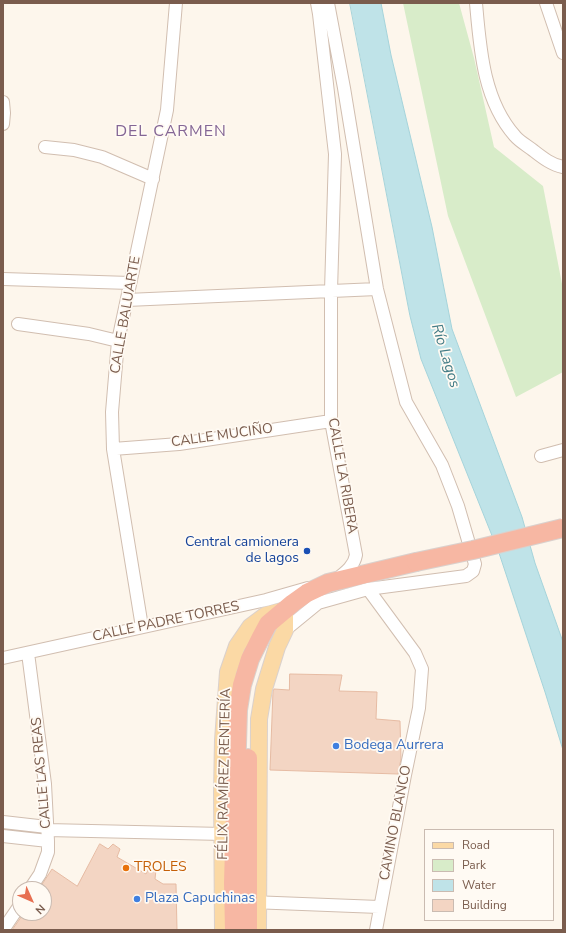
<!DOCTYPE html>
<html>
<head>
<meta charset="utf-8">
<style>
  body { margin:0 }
  #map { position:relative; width:566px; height:933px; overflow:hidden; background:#fdf6ec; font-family:"Nunito Sans",sans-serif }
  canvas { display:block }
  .frame { position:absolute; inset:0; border:4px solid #7a5c4d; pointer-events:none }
  .legend { position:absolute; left:424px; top:829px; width:130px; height:92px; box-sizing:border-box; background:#fffaf3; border:1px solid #cabbb1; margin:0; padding:5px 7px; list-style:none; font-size:12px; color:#7a5c4d }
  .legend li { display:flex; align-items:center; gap:8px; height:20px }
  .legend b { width:20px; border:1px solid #cabbb1 }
  .north { position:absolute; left:12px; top:881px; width:40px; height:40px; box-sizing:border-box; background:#fffaf3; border:1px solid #cabbb1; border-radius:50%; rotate:135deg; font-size:11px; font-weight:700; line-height:16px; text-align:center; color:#7a5c4d }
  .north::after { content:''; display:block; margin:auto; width:14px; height:18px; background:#e76f51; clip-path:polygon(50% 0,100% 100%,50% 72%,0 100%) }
</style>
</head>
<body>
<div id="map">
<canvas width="566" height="933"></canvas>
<div class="frame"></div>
<ul class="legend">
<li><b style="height:5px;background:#fbd9a5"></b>Road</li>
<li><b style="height:11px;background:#d8ecc9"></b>Park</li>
<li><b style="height:11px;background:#bfe3e8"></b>Water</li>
<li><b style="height:11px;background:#f3d5c3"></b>Building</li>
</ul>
<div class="north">N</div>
</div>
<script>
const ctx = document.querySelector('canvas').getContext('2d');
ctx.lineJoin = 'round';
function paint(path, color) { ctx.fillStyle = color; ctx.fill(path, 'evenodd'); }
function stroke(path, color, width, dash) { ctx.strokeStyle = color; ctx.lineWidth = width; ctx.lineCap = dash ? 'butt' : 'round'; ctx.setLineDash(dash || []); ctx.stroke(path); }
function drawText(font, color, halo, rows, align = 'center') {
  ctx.font = font + ' "Nunito Sans",sans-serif'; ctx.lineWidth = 3.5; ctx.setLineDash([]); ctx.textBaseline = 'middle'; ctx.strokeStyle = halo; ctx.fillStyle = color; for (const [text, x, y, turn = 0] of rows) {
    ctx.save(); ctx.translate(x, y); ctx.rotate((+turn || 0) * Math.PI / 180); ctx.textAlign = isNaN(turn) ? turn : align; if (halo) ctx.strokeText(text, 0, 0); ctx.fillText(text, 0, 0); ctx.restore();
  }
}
const green = new Path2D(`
  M403,3H459L474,58L494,147L543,186L563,289V372L516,397L448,216Z`);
const water = new Path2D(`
  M350,3H381L391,55L432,227L452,329L522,517L535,563L563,642V750L545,692L499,553L421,359L410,316Z`);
const building = new Path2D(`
  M290,674L342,675L339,691L377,692L376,719L400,721L401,759L398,774L270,770L273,691L274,689L289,690Z
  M100,844L108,849L113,844L120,849L117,857L146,874L151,864L156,870L155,879L163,884H176L177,930H12L24,913H44V889H39L52,869L77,886Z`);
const minor = new Path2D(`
  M317,3L319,14L335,154L331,291V421L356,555C354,566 346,572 337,579
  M476,3C480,48 483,100 515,136C520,142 528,146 534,151C543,158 552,165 563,167
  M546,3L563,53
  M3,102L4,113L3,124
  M45,147L74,150L102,157L153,179
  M3,279L130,283
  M127,300L377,289
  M18,324L89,334L118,341
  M113,449L179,444L331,421
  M541,456L563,450
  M368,589L415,653L422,669L419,708L405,775L376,930
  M142,627L113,449L112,412L118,341L167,110L176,3
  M285,630L318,603L368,589L466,576L473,571L475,564L458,506L442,465L406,402L377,289L344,88L328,3
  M28,653L45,784L48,841V852L40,874L30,889
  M3,658L266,600L308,588
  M3,822L47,827
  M47,830L223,834
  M3,836L48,841
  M251,902L379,907
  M3,930L20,905`);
const major = new Path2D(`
  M223,930L222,792L223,740L228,672L237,646L250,627L266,615L285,610V630L277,647L264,689L259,719L258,930`);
const highway = new Path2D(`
  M234,930L233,883L238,710L242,685L250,659L261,637L268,624L293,603L307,593L328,583L416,562
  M248,930V758`);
const highwayBridge = new Path2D(`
  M416,562L473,550L563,528`);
const markers = [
  [307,551,4,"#1a4fb4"],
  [336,746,4,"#3f7fe0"],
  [126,868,4,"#e8710a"],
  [137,899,4,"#3f7fe0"]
];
const streetNames = [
  ["CALLE BALUARTE",126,315,-80],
  ["CALLE MUCIÑO",222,436,-8],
  ["CALLE LA RIBERA",342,476,80],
  ["CALLE PADRE TORRES",166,622,-12],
  ["CALLE LAS REAS",42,773,-95],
  ["FÉLIX RAMÍREZ RENTERÍA",225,774,-89],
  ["CAMINO BLANCO",396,823,-79]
];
const transitNames = [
  ["Central camionera",299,543],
  ["de lagos",299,559]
];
const shopNames = [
  ["Bodega Aurrera",344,746],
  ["Plaza Capuchinas",145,899]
];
const foodNames = [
  ["TROLES",134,868]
];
const waterNames = [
  ["Río Lagos",445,356,73]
];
const quarterNames = [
  ["DEL CARMEN",171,132]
];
paint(green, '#d8ecc9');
paint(water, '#bfe3e8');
stroke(water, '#a5d3da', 1);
paint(building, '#f3d5c3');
stroke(building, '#e6bba3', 1);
stroke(minor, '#d1beb0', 14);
stroke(major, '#dad1cd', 18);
stroke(highway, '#dad1cd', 20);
stroke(minor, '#fff', 12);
stroke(major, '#fbd9a5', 16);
stroke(highway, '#f7b7a3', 18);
stroke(highwayBridge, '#dad1cd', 20, []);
stroke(highwayBridge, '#f7b7a3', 18);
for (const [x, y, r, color] of markers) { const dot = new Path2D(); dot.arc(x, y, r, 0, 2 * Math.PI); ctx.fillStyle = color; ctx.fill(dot); stroke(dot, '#fffaf3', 1.5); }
drawText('14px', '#7a5c4d', '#fffaf3', streetNames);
drawText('14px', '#164399', '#fffaf3', transitNames, 'right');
drawText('14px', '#366cbe', '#fffaf3', shopNames, 'left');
drawText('14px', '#c56008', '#fffaf3', foodNames, 'left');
drawText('italic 15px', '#437c86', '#fffaf3', waterNames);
ctx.letterSpacing = '1px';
drawText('16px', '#846695', '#fffaf3', quarterNames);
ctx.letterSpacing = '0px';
</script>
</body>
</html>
